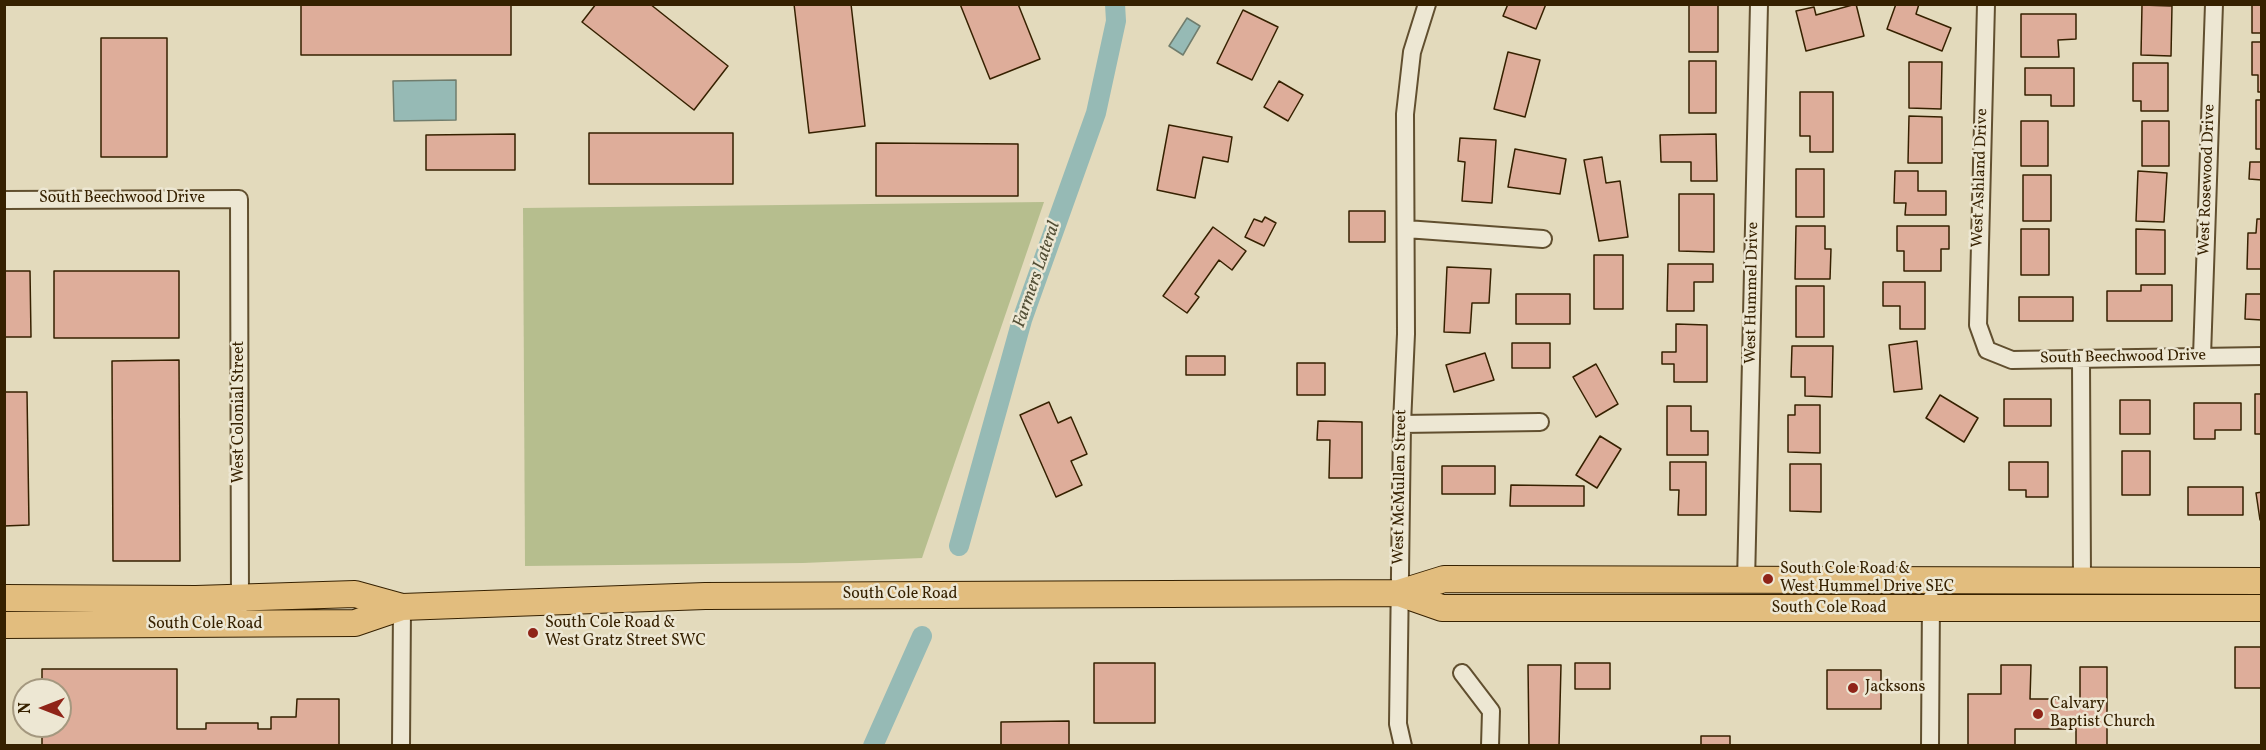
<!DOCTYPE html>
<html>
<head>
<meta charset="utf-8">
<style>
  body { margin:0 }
  #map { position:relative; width:2266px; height:750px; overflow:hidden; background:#e3dabc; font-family:Vollkorn,serif }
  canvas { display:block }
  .frame { position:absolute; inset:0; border:6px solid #362100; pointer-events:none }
  .north { position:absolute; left:12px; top:678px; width:60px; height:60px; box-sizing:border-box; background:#ede7d3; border:2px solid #a4987f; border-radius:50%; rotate:270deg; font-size:16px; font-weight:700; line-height:24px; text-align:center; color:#362100 }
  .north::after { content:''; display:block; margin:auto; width:21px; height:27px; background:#8f2418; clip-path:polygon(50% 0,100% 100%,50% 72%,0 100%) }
</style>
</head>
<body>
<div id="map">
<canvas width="2266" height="750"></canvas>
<div class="frame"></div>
<div class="north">N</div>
</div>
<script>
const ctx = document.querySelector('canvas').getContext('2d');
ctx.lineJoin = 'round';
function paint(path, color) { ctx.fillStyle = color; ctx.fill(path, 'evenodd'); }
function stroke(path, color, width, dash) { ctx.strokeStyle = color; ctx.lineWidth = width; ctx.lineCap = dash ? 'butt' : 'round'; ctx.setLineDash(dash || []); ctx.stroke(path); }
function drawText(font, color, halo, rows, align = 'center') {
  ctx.font = font + ' Vollkorn,serif'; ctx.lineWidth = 5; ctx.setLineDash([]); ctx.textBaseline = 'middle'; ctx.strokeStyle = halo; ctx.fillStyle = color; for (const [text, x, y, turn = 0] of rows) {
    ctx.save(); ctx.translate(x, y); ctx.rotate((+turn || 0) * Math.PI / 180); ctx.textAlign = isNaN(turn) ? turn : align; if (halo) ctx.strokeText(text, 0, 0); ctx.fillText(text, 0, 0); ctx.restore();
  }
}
const green = new Path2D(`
  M1044,202L922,558L803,563L525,566L523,208Z`);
const water = new Path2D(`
  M1187,18L1200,26L1183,55L1169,46Z
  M456,80V120L394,121L393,81Z`);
const canal = new Path2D(`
  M959,546L1022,320L1096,113L1116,21L1115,4
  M873,746L922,636`);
const building = new Path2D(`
  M301,4H511V55H301Z
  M596,4H650L728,66L694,110L582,22Z
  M794,4H851L865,126L809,133Z
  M960,4H1018L1040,59L990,79Z
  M1508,4H1546L1536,29L1503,16Z
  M1689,4H1718V52H1689Z
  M1856,4L1864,36L1806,51L1796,11L1814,7L1816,15Z
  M1896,4H1919L1916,14L1951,28L1942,51L1887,29Z
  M2252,4H2262V33H2252Z
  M2142,5L2172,6L2171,56L2141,55Z
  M1243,10L1278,27L1252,80L1217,63Z
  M2021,14H2076V39L2058,40L2059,57H2021Z
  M101,38H167V157H101Z
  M2252,42H2262V92H2258V75H2252Z
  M1508,52L1540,60L1525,117L1494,109Z
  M1689,61H1716V113H1689Z
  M1909,62H1942L1941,109L1909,108Z
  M2133,63H2168V111H2141V101H2133Z
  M2025,68H2074V106H2051V95H2025Z
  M1279,81L1303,95L1288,121L1264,107Z
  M1800,92H1833V152H1810V136H1800Z
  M2256,100H2262V149H2256Z
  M1909,116L1942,117V163H1908Z
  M2021,121H2048V166H2021Z
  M2142,121H2169V166H2142Z
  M1169,125L1232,137L1228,162L1203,157L1195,198L1157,190Z
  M589,133H733V184H589Z
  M515,134V170H426V135Z
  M1716,134L1717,181H1691V162H1661L1660,135Z
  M1460,138L1496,140L1492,203L1462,201L1465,162L1458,161Z
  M876,143L1018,144V196H876Z
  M1515,149L1566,159L1560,194L1508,187Z
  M1602,157L1606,183L1620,181L1628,237L1599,241L1584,160Z
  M2250,162H2262V180L2249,179Z
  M1796,169H1824V217H1796Z
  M1895,171H1918V191H1946V215H1905L1906,203H1894Z
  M2138,171L2167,173L2164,222L2136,221Z
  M2023,175H2051V221H2023Z
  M1679,194H1714V252L1679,251Z
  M1349,211H1385V242H1349Z
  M1265,217L1276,223L1264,246L1245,237L1254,219L1262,222Z
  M2257,219H2262V269H2247L2248,233H2256Z
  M1796,226H1825V249H1831L1830,279H1795Z
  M1897,226H1949V249H1941V271H1904V251H1897Z
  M1213,227L1246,251L1232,270L1219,260L1195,294L1199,297L1187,313L1163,296Z
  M2021,229H2049V275H2021Z
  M2136,229L2165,230V274H2136Z
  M1594,255H1623V309H1594Z
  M1668,264H1713V282H1694V311H1667Z
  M1447,267L1491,269L1489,303H1472L1470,333L1444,332Z
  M4,271H30L31,337H4Z
  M54,271H179V338H54Z
  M1883,282H1925V329H1900V306H1883Z
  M2141,285H2172V321H2107V291H2141Z
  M1796,286H1824V337H1796Z
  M1516,294H1570V324H1516Z
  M2246,294H2262V320L2245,319Z
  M2019,297H2073V321H2019Z
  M1676,324L1707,325V382H1674V364H1662V352H1676Z
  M1917,341L1922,389L1894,392L1889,345Z
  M1512,343H1550V368H1512Z
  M1792,346H1833L1832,397L1805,396V377H1791Z
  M1485,353L1494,380L1454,392L1446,365Z
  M1186,356H1225V375H1186Z
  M179,360L180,561H113L112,361Z
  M1297,363H1325V395H1297Z
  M1596,364L1618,404L1596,417L1573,377Z
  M4,392H27L29,525L4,526Z
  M2255,394H2262V434H2255Z
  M1940,395L1978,418L1964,442L1926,418Z
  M2004,399H2051V426H2004Z
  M2120,400H2150V434H2120Z
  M1049,402L1058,423L1071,417L1087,454L1071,461L1082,485L1056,497L1020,415Z
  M2194,403H2241V430H2215V439H2194Z
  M1795,405H1820V453L1788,452V415H1795Z
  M1667,406H1691V431H1708V455H1667Z
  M1318,421L1362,422V478H1329L1330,440H1317Z
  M1600,436L1621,449L1597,488L1576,475Z
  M2122,451H2150V495H2122Z
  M1670,462H1706V515H1678L1679,490H1670Z
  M2009,462H2048V497H2026V490H2009Z
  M1790,464H1821V512L1790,511Z
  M1442,466H1495V494H1442Z
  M1511,485L1584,486V506H1510Z
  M2188,487H2243V515H2188Z
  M2262,492V520H2260L2256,493Z
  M2235,647H2262V688H2235Z
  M1094,663H1155V723H1094Z
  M1575,663H1610V689H1575Z
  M1528,665H1561L1559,746H1529Z
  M2001,665H2031L2030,699H2080V667H2107V746H2076V729H2015V746H1968V694H2001Z
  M42,669H177V729H206V723H258V729H271V717H296L297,699H339V746H42V726H60V690H42Z
  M1827,670H1881V709H1827Z
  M1069,721V746H1001V722Z
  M1701,736H1730V746H1701Z`);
const minor = new Path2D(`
  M1986,4L1978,325L1987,350L2012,360L2262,356
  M4,200L239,199L240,606
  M1406,229L1543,239
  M2202,356L2214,4
  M2081,361L2082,581
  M1402,424L1540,422
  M1746,582L1759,4
  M1462,673L1491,711L1490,746
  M401,746L402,607
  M1403,746L1398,724L1402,424L1406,334L1405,114L1412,52L1427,4
  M1930,746L1931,599`);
const primary = new Path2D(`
  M1399,593L1442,608H2262
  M4,598L196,599L355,594L402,607
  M4,625L355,623L402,607L705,596L1399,593L1444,579L2262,581`);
const markers = [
  [1768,579,6,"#8f2418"],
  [533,633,6,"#8f2418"],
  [1853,688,6,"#8f2418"],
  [2038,714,6,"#8f2418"]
];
const streetNames = [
  ["West Ashland Drive",1981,178,-88],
  ["West Rosewood Drive",2208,180,-88],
  ["South Beechwood Drive",122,199],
  ["West Hummel Drive",1753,293,-89],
  ["South Beechwood Drive",2123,358,-1],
  ["West Colonial Street",240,412,-90],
  ["West McMullen Street",1401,487,-89],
  ["South Cole Road",900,595],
  ["South Cole Road",1829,609],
  ["South Cole Road",205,625]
];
const poiNames = [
  ["South Cole Road &",1780,570],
  ["West Hummel Drive SEC",1780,588],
  ["South Cole Road &",545,624],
  ["West Gratz Street SWC",545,642],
  ["Jacksons",1865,688],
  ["Calvary",2050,705],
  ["Baptist Church",2050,723]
];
const waterNames = [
  ["Farmers Lateral",1038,275,-71]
];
paint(green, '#b6be8e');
paint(water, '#96bab5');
stroke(water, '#707d6d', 1.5);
stroke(canal, '#96bab5', 20);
paint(building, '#dead9a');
stroke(building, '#362100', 1.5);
stroke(minor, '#614f2f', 20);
stroke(primary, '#362100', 28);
stroke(minor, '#ede7d3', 16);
stroke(primary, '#e2bd7e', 26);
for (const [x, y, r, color] of markers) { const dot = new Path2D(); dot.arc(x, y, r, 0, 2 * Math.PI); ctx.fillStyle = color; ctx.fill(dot); stroke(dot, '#ede7d3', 2); }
drawText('16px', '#362100', '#ede7d3', streetNames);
drawText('16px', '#362100', '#ede7d3', poiNames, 'left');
drawText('italic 18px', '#534f36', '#ede7d3', waterNames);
</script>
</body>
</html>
